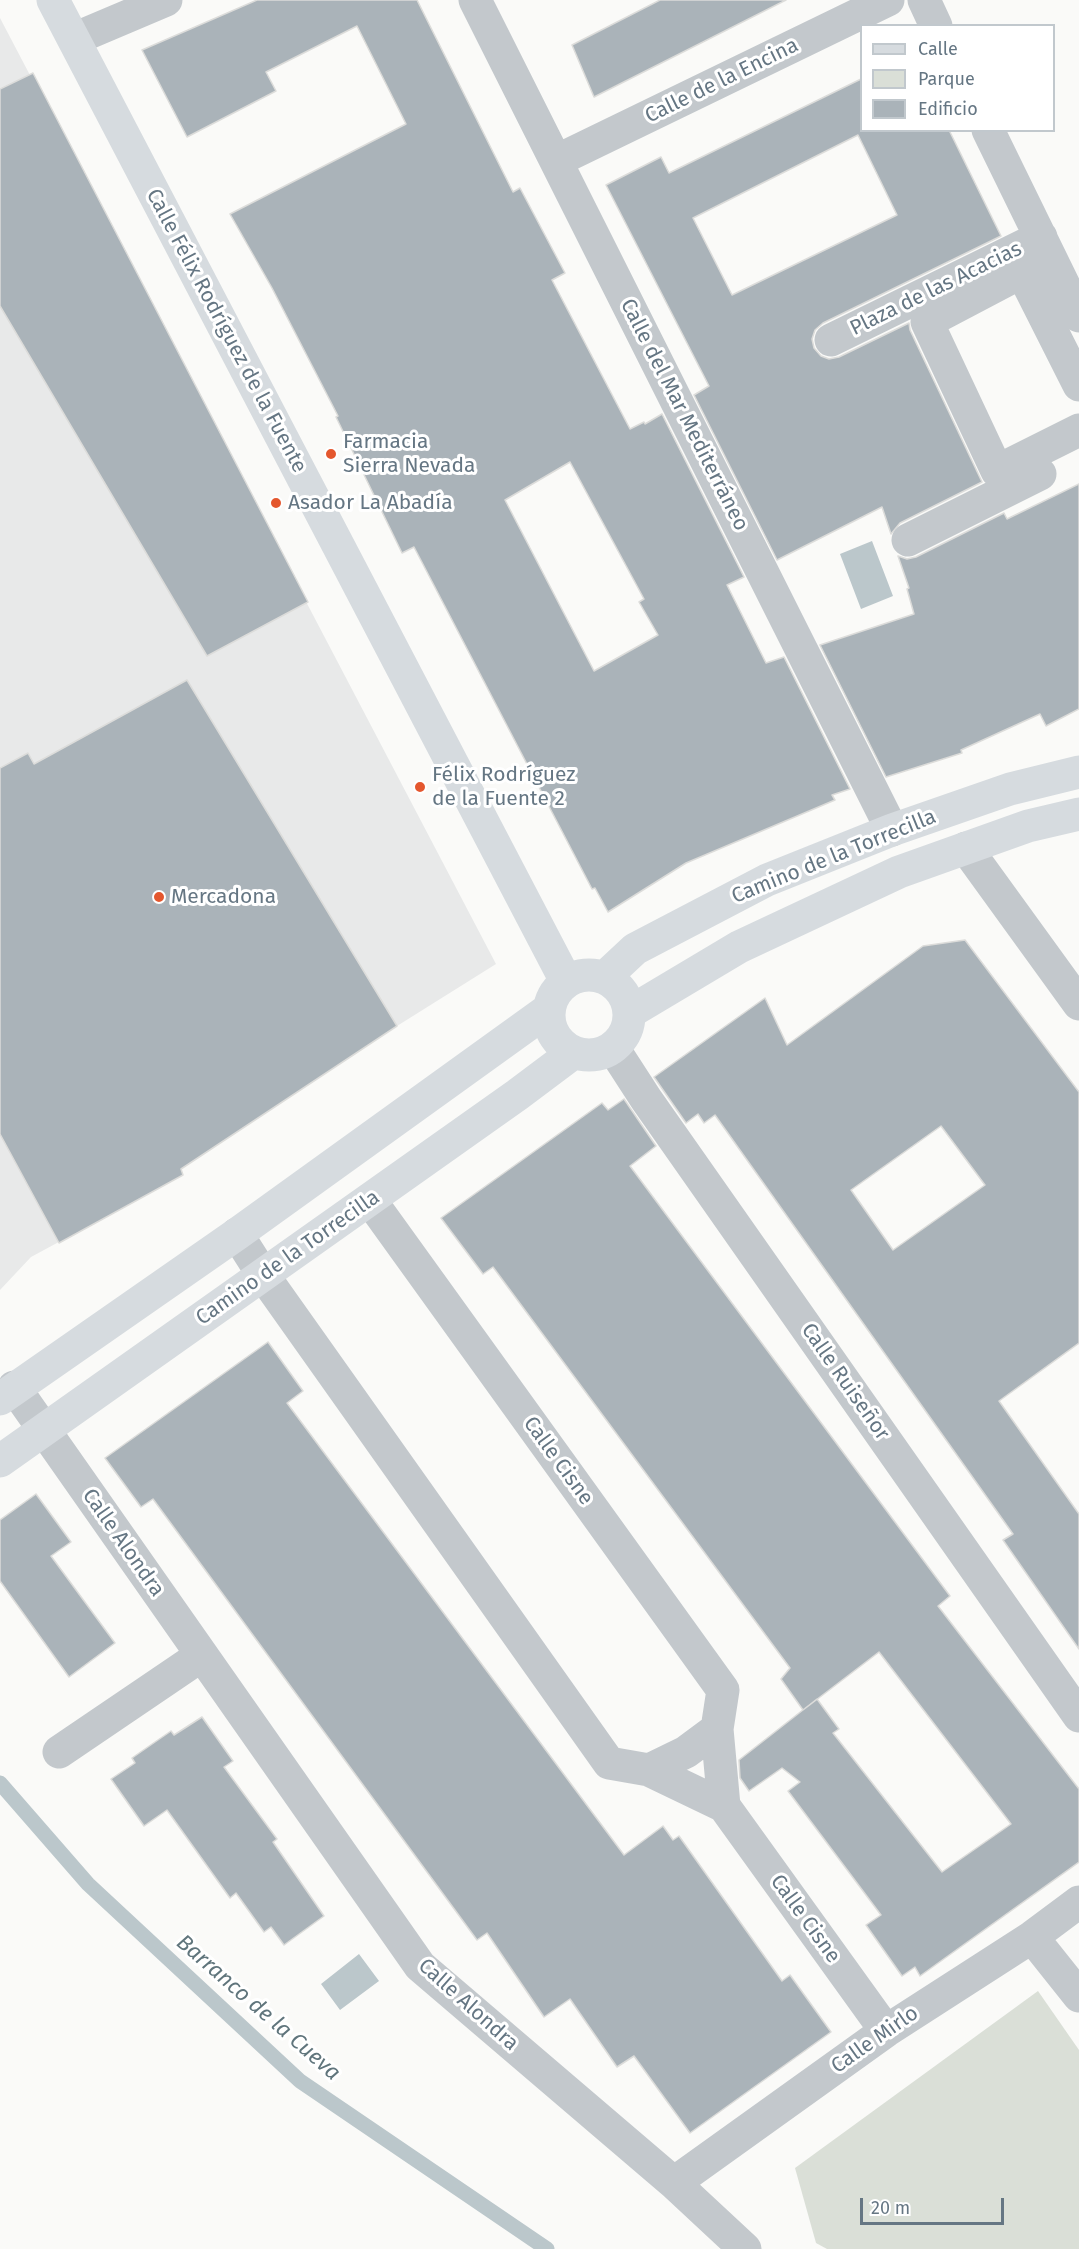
<!DOCTYPE html>
<html>
<head>
<meta charset="utf-8">
<style>
  body { margin:0 }
  #map { position:relative; width:1079px; height:2249px; overflow:hidden; background:#fafaf8; font-family:"Fira Sans",sans-serif }
  canvas { display:block }
  .legend { position:absolute; left:860px; top:24px; width:195px; height:108px; box-sizing:border-box; background:#fff; border:2px solid #c1c8cd; margin:0; padding:8px 10px; list-style:none; font-size:18px; color:#657683 }
  .legend li { display:flex; align-items:center; gap:12px; height:30px }
  .legend b { width:30px; border:2px solid #c1c8cd }
  .scale { position:absolute; left:860px; top:2198px; width:144px; height:27px; box-sizing:border-box; border:3px solid #657683; border-top:0; padding-left:8px; font-size:18px; line-height:21px; white-space:nowrap; color:#657683; -webkit-text-stroke:4px #fff; paint-order:stroke }
</style>
</head>
<body>
<div id="map">
<canvas width="1079" height="2249"></canvas>
<ul class="legend">
<li><b style="height:8px;background:#d6dbdf"></b>Calle</li>
<li><b style="height:16px;background:#dadfd7"></b>Parque</li>
<li><b style="height:16px;background:#aab3b9"></b>Edificio</li>
</ul>
<div class="scale">20 m</div>
</div>
<script>
const ctx = document.querySelector('canvas').getContext('2d');
ctx.lineJoin = 'round';
function paint(path, color) { ctx.fillStyle = color; ctx.fill(path, 'evenodd'); }
function stroke(path, color, width, dash) { ctx.strokeStyle = color; ctx.lineWidth = width; ctx.lineCap = dash ? 'butt' : 'round'; ctx.setLineDash(dash || []); ctx.stroke(path); }
function drawText(font, color, halo, rows, align = 'center') {
  ctx.font = font + ' "Fira Sans",sans-serif'; ctx.lineWidth = 6; ctx.setLineDash([]); ctx.textBaseline = 'middle'; ctx.strokeStyle = halo; ctx.fillStyle = color; for (const [text, x, y, turn = 0] of rows) {
    ctx.save(); ctx.translate(x, y); ctx.rotate((+turn || 0) * Math.PI / 180); ctx.textAlign = isNaN(turn) ? turn : align; if (halo) ctx.strokeText(text, 0, 0); ctx.fillText(text, 0, 0); ctx.restore();
  }
}
const built = new Path2D(`
  M0,18L496,964L397,1026L181,1169L183,1175L31,1257L0,1290Z`);
const green = new Path2D(`
  M1038,1991L1079,2050V2249H827L816,2243L795,2168Z`);
const water = new Path2D(`
  M872,541L893,596L861,609L840,554Z
  M359,1954L379,1981L340,2010L321,1984Z`);
const stream = new Path2D(`
  M0,1783L88,1884L300,2081L547,2249`);
const building = new Path2D(`
  M257,0H417L513,192L520,188L565,273L552,280L630,429L644,422L645,424L662,414L744,577L727,585L766,663L784,657L850,789L832,795L835,800L686,863L608,912L595,888L592,889L414,547L402,553L336,417L338,416L272,288L230,214L406,124L357,26L266,72L276,91L187,137L142,50ZM570,462L644,599L639,602L658,635L594,671L505,500Z
  M660,0H786L594,97L572,45Z
  M33,73L308,602L207,656L0,306V89Z
  M861,79V130H949L1001,236L823,323L815,330L812,339L814,348L821,356L829,359L839,357L909,323L910,330L982,482L900,523L891,534L882,507L777,560L694,395L709,386L606,185L661,157L669,173ZM858,135L897,215L732,295L693,218Z
  M1079,484V709L1046,726L1040,714L961,750L962,753L886,777L820,645L914,614L907,589L909,588L898,556L907,559L916,557L1004,513L1007,519Z
  M187,680L397,1026L181,1169L183,1175L59,1243L0,1134V768L28,753L34,764Z
  M965,940L1079,1092V1343L999,1401L1079,1514V1649L1003,1540L1013,1534L715,1115L704,1123L698,1114L686,1123L654,1077L765,998L787,1045L923,946ZM941,1126L985,1185L893,1250L851,1190Z
  M624,1099L656,1146L630,1166L950,1596L938,1606L1079,1789V1862L920,1976L915,1967L902,1976L866,1925L881,1915L788,1791L800,1782L782,1768L749,1791L740,1778L739,1760L817,1699L839,1729L833,1733L942,1872L1011,1824L879,1652L803,1710L781,1679L790,1668L493,1267L483,1274L441,1218L602,1103L608,1110Z
  M268,1342L303,1391L287,1403L624,1855L663,1826L673,1840L679,1836L782,1981L790,1975L831,2032L690,2133L634,2056L617,2067L570,1999L544,2017L487,1933L477,1940L153,1499L141,1507L105,1458Z
  M36,1494L71,1542L51,1556L115,1643L69,1677L0,1581V1520Z
  M202,1717L233,1761L224,1767L277,1839L273,1842L324,1916L284,1945L271,1927L264,1932L236,1893L230,1898L167,1810L144,1826L111,1779L135,1763L132,1758L155,1742L171,1731L174,1735Z`);
const street = new Path2D(`
  M475,0L892,830
  M924,0L936,26
  M74,39L166,0
  M988,130L1079,316
  M556,161L888,0
  M831,340L1041,237
  M1079,385L1022,272L927,322L997,471L1079,430
  M908,540L1040,474
  M966,848L1079,1004
  M613,1048L646,1099L1079,1716
  M237,1234L263,1275L609,1763L649,1770L686,1752L717,1729L723,1690L370,1200
  M14,1387L420,1966L674,2183L745,2249
  M717,1729L724,1806
  M59,1752L202,1655
  M649,1770L724,1806L886,2031
  M1032,1937L1079,1996
  M674,2183L886,2031L1032,1937L1079,1902`);
const secondary = new Path2D(`
  M53,0L566,981
  M549 1015a40 40 0 1 1 80 0a40 40 0 1 1-80 0Z
  M605,977L635,949L767,880L892,830L1010,789L1079,772
  M630,1012L739,947L899,872L1028,826L1079,814
  M0,1399L237,1234L548,1010
  M0,1461L517,1095L573,1053`);
const markers = [
  [331,454,6,"#e4572e"],
  [276,503,6,"#e4572e"],
  [420,787,6,"#e4572e"],
  [159,897,6,"#e4572e"]
];
const streetNames = [
  ["Calle de la Encina",722,81,-26],
  ["Plaza de las Acacias",936,289,-26],
  ["Calle Félix Rodríguez de la Fuente",226,331,62],
  ["Calle del Mar Mediterráneo",684,415,63],
  ["Camino de la Torrecilla",834,857,-22],
  ["Camino de la Torrecilla",288,1258,-35],
  ["Calle Ruiseñor",845,1382,55],
  ["Calle Cisne",558,1461,54],
  ["Calle Alondra",123,1543,55],
  ["Calle Cisne",805,1919,54],
  ["Calle Alondra",468,2005,42],
  ["Calle Mirlo",875,2040,-35]
];
const poiNames = [
  ["Farmacia",343,442],
  ["Sierra Nevada",343,466],
  ["Asador La Abadía",288,503],
  ["Félix Rodríguez",432,775],
  ["de la Fuente 2",432,799],
  ["Mercadona",171,897]
];
const waterNames = [
  ["Barranco de la Cueva",258,2008,41]
];
paint(built, '#e8e9e9');
paint(green, '#dadfd7');
paint(water, '#bbc7cb');
stroke(stream, '#bbc7cb', 15);
paint(building, '#aab3b9');
stroke(building, '#dcdcda', 1.5);
stroke(street, '#c3c8cc', 33);
stroke(secondary, '#d6dbdf', 33);
for (const [x, y, r, color] of markers) { const dot = new Path2D(); dot.arc(x, y, r, 0, 2 * Math.PI); ctx.fillStyle = color; ctx.fill(dot); stroke(dot, '#fff', 2); }
drawText('21px', '#657683', '#fff', streetNames);
drawText('21px', '#657683', '#fff', poiNames, 'left');
drawText('italic 22px', '#60757c', '#fff', waterNames);
</script>
</body>
</html>
